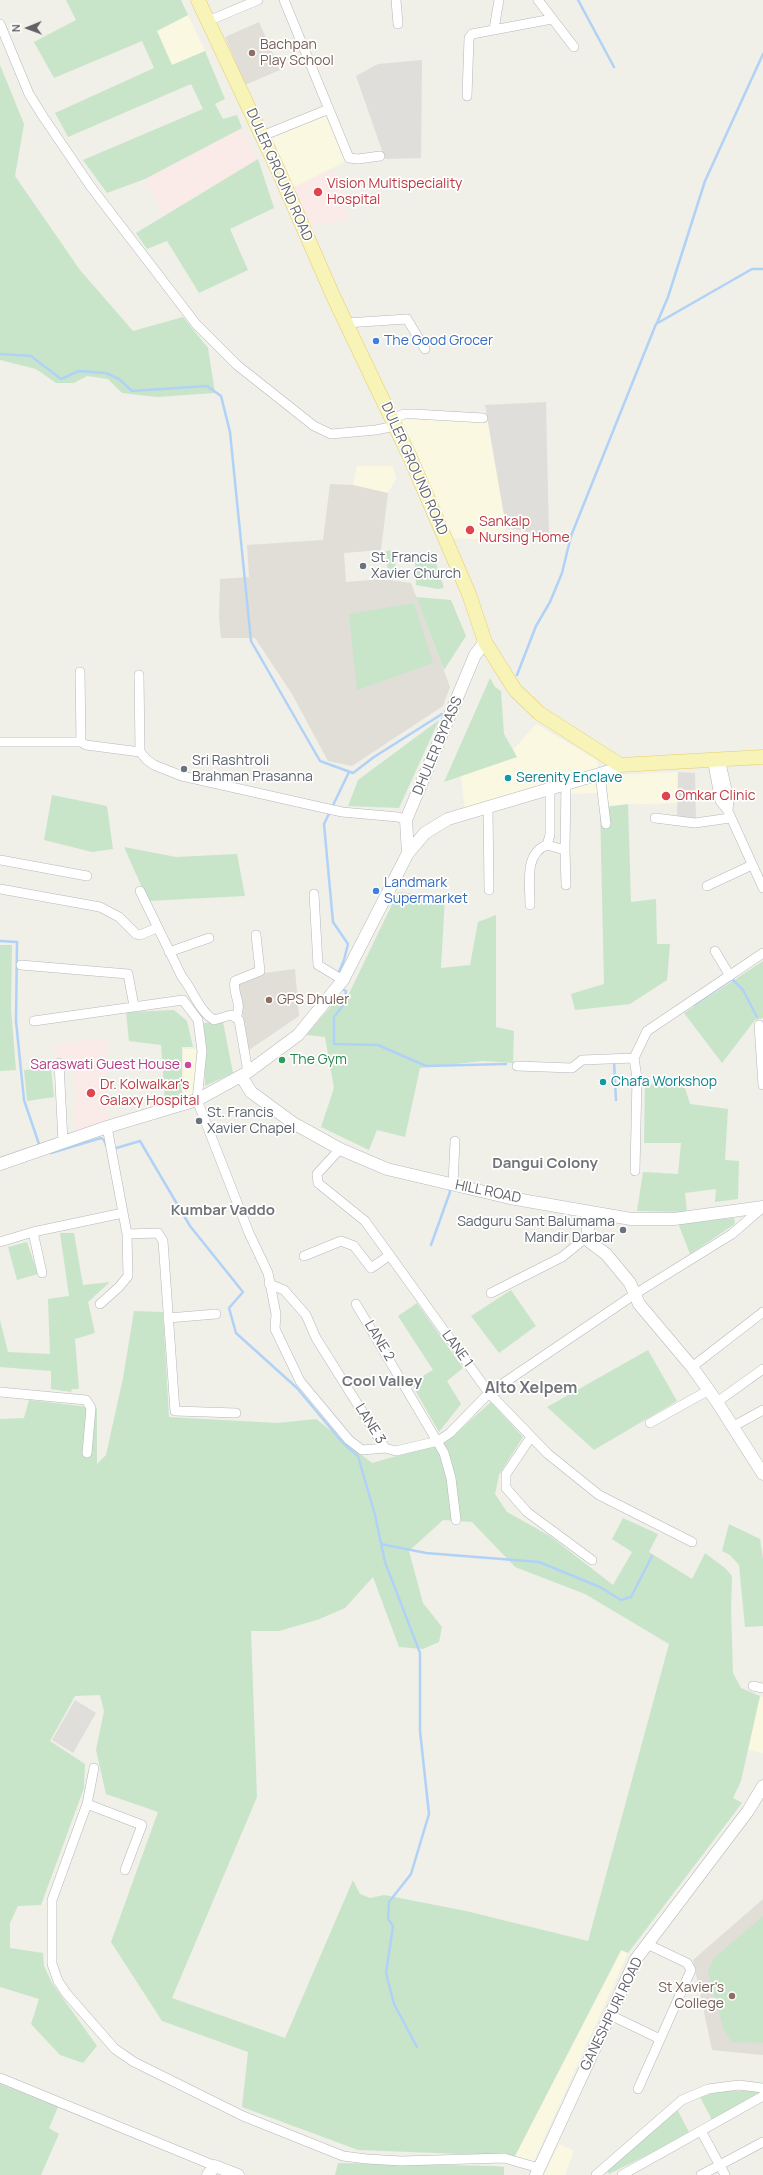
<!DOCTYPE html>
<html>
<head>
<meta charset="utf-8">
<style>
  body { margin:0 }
  #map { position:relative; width:763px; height:2175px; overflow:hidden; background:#f0efe8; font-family:Manrope,sans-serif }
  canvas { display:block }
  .north { position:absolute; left:8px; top:8px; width:40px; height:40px; -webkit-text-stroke:3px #fff; paint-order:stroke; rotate:269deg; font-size:11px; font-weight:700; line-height:16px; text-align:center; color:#606267 }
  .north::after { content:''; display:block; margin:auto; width:14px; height:18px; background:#606267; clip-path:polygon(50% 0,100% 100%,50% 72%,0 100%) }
</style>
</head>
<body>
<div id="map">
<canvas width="763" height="2175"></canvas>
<div class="north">N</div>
</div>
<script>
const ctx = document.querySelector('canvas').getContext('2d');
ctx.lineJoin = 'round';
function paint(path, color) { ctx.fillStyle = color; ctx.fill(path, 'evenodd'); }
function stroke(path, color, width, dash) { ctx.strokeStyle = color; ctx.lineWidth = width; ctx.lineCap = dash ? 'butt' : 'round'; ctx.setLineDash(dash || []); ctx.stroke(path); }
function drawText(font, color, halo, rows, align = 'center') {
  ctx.font = font + ' Manrope,sans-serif'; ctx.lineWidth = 3.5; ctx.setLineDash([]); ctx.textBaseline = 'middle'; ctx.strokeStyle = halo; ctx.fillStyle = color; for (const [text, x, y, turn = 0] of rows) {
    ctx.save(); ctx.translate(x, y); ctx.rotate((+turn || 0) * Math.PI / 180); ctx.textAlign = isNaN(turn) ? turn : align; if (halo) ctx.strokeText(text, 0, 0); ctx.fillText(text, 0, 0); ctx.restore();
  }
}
const commercial = new Path2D(`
  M188,15L205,51L172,65L157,31Z
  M326,116L345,162L294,187L272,138Z
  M400,419L488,422L506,527L502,540L448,538Z
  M357,466H393L396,479L388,493L353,485Z
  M536,724L597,760L598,771L465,811L461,775L517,757L513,750Z
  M678,772L677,803L609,805L604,780L620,775Z
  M597,781L598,793L568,794L572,788Z
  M183,1049H196L195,1096L184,1097Z
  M760,1696L763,1697V1753L748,1750Z
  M622,1950L628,1953L533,2163L515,2156Z
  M559,2144L574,2151L565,2175H544Z`);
const industrial = new Path2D(`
  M422,60L421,158L385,159L356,76L378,64Z
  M546,402L549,537L506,527L485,405Z
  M678,772L695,773L696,820L677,819Z
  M75,1700L96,1713L73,1753L52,1740Z`);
const education = new Path2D(`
  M259,22L280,70L245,85L225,37Z
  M330,484L353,485L388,493L381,550L344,553L346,582L383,579L411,583L450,687L443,706L352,766L328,761L292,694L255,638H221L219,618L220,579L249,577L247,545L323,540Z
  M295,969L299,1016L249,1050L237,984L264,973Z
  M763,1899V2055L712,2050L693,1960Z`);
const medical = new Path2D(`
  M242,128L258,159L163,215L145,179Z
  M332,169L350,220L310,225L294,187Z
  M107,1038L108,1123L76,1132L74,1061L55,1062L54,1045Z`);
const green = new Path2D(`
  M66,0H181L188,15L157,31L172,65L205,51L225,99L215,104L223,119L237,115L242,128L145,179L107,193L83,160L203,109L191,84L68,137L55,113L154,68L142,41L54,78L34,42L76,20Z
  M0,65L24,124L15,176L80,270L133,331L183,317L208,348L215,393L157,397L122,393L108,379L87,376L74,383H56L36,369L0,360Z
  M258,159L274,208L230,229L248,270L199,293L167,241L147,249L136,233Z
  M394,550L396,572L388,574L386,551Z
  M434,557L444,588L438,589L416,585L415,559Z
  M416,597L451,600L466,636L444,670Z
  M414,603L433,663L357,690L349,614Z
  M490,678L495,687L501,691L504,734L517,757L444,782Z
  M439,720L399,808L348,806L358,780Z
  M52,795L107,806L113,849L92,852L44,840Z
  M628,804L631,902L656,899L657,944H670L667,980L630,1004L575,1010L571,994L604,984L600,808Z
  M124,847L176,857L237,854L245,896L148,901Z
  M398,892L445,897L441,968L470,965L478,922L496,915V1027L514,1031L513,1063L483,1061L420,1068L405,1137L377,1130L369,1150L321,1127L334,1088L325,1037L306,1035L333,1004H344Z
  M0,945H12L11,1008L16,1070L0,1071Z
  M763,961V1018L755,1020L722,1063L684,1013Z
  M174,1010L187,1021L193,1047H182V1098L165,1102L161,1045L129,1041L126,1012Z
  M223,1022L233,1073L205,1086L204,1023Z
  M51,1068L54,1097L27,1101L24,1070Z
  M683,1082L690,1104L728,1109L725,1160L739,1161L738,1199L715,1202L716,1189L685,1193L687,1212L637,1211L643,1172L678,1174L681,1143H644L645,1085Z
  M734,1218L735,1224L690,1254L678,1223Z
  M60,1233H74L83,1285L110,1282L88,1302L95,1333L75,1339L79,1389H72L71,1392L51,1389V1371L0,1367V1320L8,1352L50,1354L48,1299L69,1296Z
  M27,1242L38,1274L17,1280L8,1247Z
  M511,1290L536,1326L499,1353L471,1316Z
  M417,1303L463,1368L447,1381L461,1404L439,1432L411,1383L433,1370L398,1316Z
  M134,1311L163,1312L169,1417L277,1423L316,1419L372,1463L446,1442L491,1402L523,1437L499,1475L495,1494L507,1512L550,1536L613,1585L632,1552L612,1539L623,1518L658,1534L649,1552L692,1579L705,1553L725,1568L732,1576L731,1608L733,1673L741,1688L760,1696L741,1781L733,1798L742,1803L628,1953L621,1950L515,2156L358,2150L242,2107L248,2052L162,2021L111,1942L158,1812L106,1794L96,1750L104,1711L100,1695L75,1696L50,1741L85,1764L84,1788L41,1905L18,1906L10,1923V1948L43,1953L44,1966L52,1983L97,2046L83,2063L60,2055L31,2024L39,1999L0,1987V1419L24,1418L29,1400L97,1408V1464L106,1455L123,1378ZM443,1520L472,1522L515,1567L585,1594L669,1644L588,1941L466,1911L384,1895L370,1898L360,1894L353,1880L285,2038L172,1998L257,1797L251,1631H279L317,1620L345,1608L373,1577L399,1647L423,1649L439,1642L442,1627L423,1603L409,1551Z
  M648,1350L677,1401L594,1450L547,1407Z
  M729,1524L760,1539L763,1559V1626L745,1627L739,1565L730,1555L722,1551Z
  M763,1916V2043L732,2042L724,2031L708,1972L713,1959Z
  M0,2084L58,2107L49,2128L59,2134L41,2175H0Z
  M722,2091H763L713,2122L700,2097Z
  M677,2109L690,2134L609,2174L606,2168Z
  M338,2163L495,2166L504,2167V2175H335Z`);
const stream = new Path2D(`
  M578,0L614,67
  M657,323L668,297L705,181L763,54
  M0,354L31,356L61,379L79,371L106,373L119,379L132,391L207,386L221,396L230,432L251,641L320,761L353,773L374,757L442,714
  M517,675L536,626L550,602L562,573L571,536L656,324L752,269H763
  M0,941L17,942L16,1021L24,1100L40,1147
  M338,974L344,960L348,944L333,922L324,824L349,772
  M342,989L346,991L344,1004L334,1017V1044L378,1045L426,1066L506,1064
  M694,1005L732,979L743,990L757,1017
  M612,1062H614L616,1100
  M113,1149L140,1141L190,1226L243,1292L229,1308L236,1333L297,1388L343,1443L358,1456L375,1515L385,1562L420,1653V1731L429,1814L411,1874L389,1902L388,1919L393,1926L386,1973L394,2004L417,2047
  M51,1153L101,1138L104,1140L107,1147
  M431,1245L450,1192L449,1187
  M381,1544L426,1553L539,1562L600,1587L621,1600L631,1597L652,1556`);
const street = new Path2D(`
  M284,0L349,158L358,159L380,156
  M396,0L398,24
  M538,0L574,47
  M208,21L258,0
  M0,24L29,94L44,118L91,187L196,324L237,365L314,426L331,434L376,430L395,426
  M494,29L499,0
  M467,96L469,38L472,34L552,19
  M262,136L329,109
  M346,323L407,319L425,349
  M392,419L404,414H414L483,418
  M80,672L81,742
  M139,675L140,752
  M0,742H81L86,745L140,752L147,760L154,765L182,776L342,812L398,817L406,820
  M712,759L720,801L728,811L763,888
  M720,759L729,798L728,811
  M600,774L606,824
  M488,807L489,890
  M655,818L695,823L730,818
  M547,845L565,850L566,885
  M565,850L566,783
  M0,860L87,876
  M707,886L752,865
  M0,889L100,907L119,917L136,934L140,935L157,928
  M140,891L182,977C193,990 199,1011 214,1020L231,1015L239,1020L248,1072
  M314,894L318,965L343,980
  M530,905C530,884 524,853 547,845L550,835V788
  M715,951L730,976
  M169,952L209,938
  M21,965L128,974L134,1006
  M236,1017C243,1002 232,995 235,981L260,971L256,935
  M34,1021L183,1000L198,1020L202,1051L197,1100L249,1233L268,1273L276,1314L275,1329L300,1381L349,1440L362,1450L385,1448L396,1451L438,1441L450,1433L489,1393L635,1294L732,1234L761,1209
  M759,1025L763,1085
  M59,1063L63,1142
  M517,1066L572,1068L582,1060L634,1058
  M340,1149L317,1174L318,1183L365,1221L489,1393L548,1454L599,1495L692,1542
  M635,1171L637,1078L634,1058L647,1031L763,953
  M453,1184L455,1141
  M33,1232L42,1273
  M127,1234L158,1233L163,1241L175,1411L236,1413
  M0,1242L33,1232L123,1213
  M304,1256L341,1241L354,1246L371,1268L390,1255
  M269,1284L284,1290L306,1315L316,1338L385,1448
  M491,1293L562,1257L588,1236
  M100,1304L119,1287L128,1276L127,1234L107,1127
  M356,1304L444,1453L451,1478L456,1520
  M168,1318L216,1314
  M692,1367L763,1312
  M0,1392L86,1400L91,1408L87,1453
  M717,1402L763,1369
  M650,1423L709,1390
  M732,1427L763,1410
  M531,1437L506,1474V1488L527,1512L592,1560
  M753,1686L763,1688
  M94,1768L87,1804L52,1900V1964L58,1981L66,1993L115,2049L134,2062L243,2116L343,2156L367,2159L401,2161L504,2158L539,2168
  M87,1804L142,1825L125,1870
  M610,2015L660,2039
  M0,2078L215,2166
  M638,2089L691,1970L687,1963L647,1944
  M701,2131L725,2175
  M596,2175L682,2100L708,2089L739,2085L763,2088
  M622,2175L763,2096
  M701,2175L763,2142`);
const secondary = new Path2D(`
  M408,853L406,820L475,655L485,642
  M241,1076L251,1092L293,1123L340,1149L387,1169L510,1198L631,1219H674L763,1207
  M0,1164L107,1127L197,1100L248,1072L298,1035L343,980L408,853L425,833L448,819L613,770L620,765
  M588,1213V1236L590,1242L606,1254L630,1283L639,1304L692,1367L717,1402L763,1474
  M208,2175L215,2166L238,2175
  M536,2175L636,1959L748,1811L763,1786`);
const primary = new Path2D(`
  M198,0L278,170L334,298L410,457L469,594L485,642L515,690L539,713L620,765L763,757`);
const markers = [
  [252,53,4,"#8d6e63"],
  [318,192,5,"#e0444e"],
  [376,341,4,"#3f7fe0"],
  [470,530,5,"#e0444e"],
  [363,566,4,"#6b7280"],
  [184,769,4,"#6b7280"],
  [508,778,4,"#0f9aa8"],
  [666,796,5,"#e0444e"],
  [376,891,4,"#3f7fe0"],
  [269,1000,4,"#8d6e63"],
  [282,1060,4,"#2e9e5b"],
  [188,1065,4,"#d1479c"],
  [603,1082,4,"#0f9aa8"],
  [91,1093,5,"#e0444e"],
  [199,1121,4,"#6b7280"],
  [623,1230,4,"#6b7280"],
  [732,1996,4,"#8d6e63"]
];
const educationNames = [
  ["Bachpan",260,45],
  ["Play School",260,61],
  ["GPS Dhuler",277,1000],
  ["St Xavier's",724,1988,"right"],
  ["College",724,2004,"right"]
];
const streetNames = [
  ["DULER GROUND ROAD",279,175,66],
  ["DULER GROUND ROAD",414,469,66],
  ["DHULER BYPASS",438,746,-67],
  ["HILL ROAD",488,1192,12],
  ["LANE 2",379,1341,59],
  ["LANE 1",457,1349,54],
  ["LANE 3",370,1424,58],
  ["GANESHPURI ROAD",612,2014,-64]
];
const healthNames = [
  ["Vision Multispeciality",327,184],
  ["Hospital",327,200],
  ["Sankalp",479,522],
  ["Nursing Home",479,538],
  ["Omkar Clinic",675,796],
  ["Dr. Kolwalkar's",100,1085],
  ["Galaxy Hospital",100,1101]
];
const shopNames = [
  ["The Good Grocer",384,341],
  ["Landmark",384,883],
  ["Supermarket",384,899]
];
const worshipNames = [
  ["St. Francis",371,558],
  ["Xavier Church",371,574],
  ["Sri Rashtroli",192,761],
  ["Brahman Prasanna",192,777],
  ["St. Francis",207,1113],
  ["Xavier Chapel",207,1129],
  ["Sadguru Sant Balumama",615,1222,"right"],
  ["Mandir Darbar",615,1238,"right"]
];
const cultureNames = [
  ["Serenity Enclave",516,778],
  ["Chafa Workshop",611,1082]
];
const leisureNames = [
  ["The Gym",290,1060]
];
const hotelNames = [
  ["Saraswati Guest House",180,1065]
];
const neighbourhoodNames = [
  ["Dangui Colony",545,1164],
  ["Kumbar Vaddo",223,1211],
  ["Cool Valley",382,1382]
];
const quarterNames = [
  ["Alto Xelpem",531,1389]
];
paint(commercial, '#fbf8e2');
paint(industrial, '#dfdeda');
paint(education, '#e0ded7');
paint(medical, '#faebe8');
paint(green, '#c8e5ca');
stroke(stream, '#b1d2f7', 2.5);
stroke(street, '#b5b7bb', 10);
stroke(secondary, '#b7b9be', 13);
stroke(primary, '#e5ce6c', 15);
stroke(street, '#fff', 9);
stroke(secondary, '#fff', 12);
stroke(primary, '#f8f3b6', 14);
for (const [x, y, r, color] of markers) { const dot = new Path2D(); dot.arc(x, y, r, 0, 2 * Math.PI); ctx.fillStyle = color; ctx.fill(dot); stroke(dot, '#fff', 1.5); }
drawText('14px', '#785e54', '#fff', educationNames, 'left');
drawText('14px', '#606267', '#fff', streetNames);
drawText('14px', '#be3a42', '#fff', healthNames, 'left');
drawText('14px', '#366cbe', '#fff', shopNames, 'left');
drawText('14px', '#5b616d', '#fff', worshipNames, 'left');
drawText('14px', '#0d838f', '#fff', cultureNames, 'left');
drawText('14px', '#27864d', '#fff', leisureNames, 'left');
drawText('14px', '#b23c85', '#fff', hotelNames, 'right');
drawText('bold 15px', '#717479', '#fff', neighbourhoodNames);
drawText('bold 16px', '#717479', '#fff', quarterNames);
</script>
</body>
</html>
